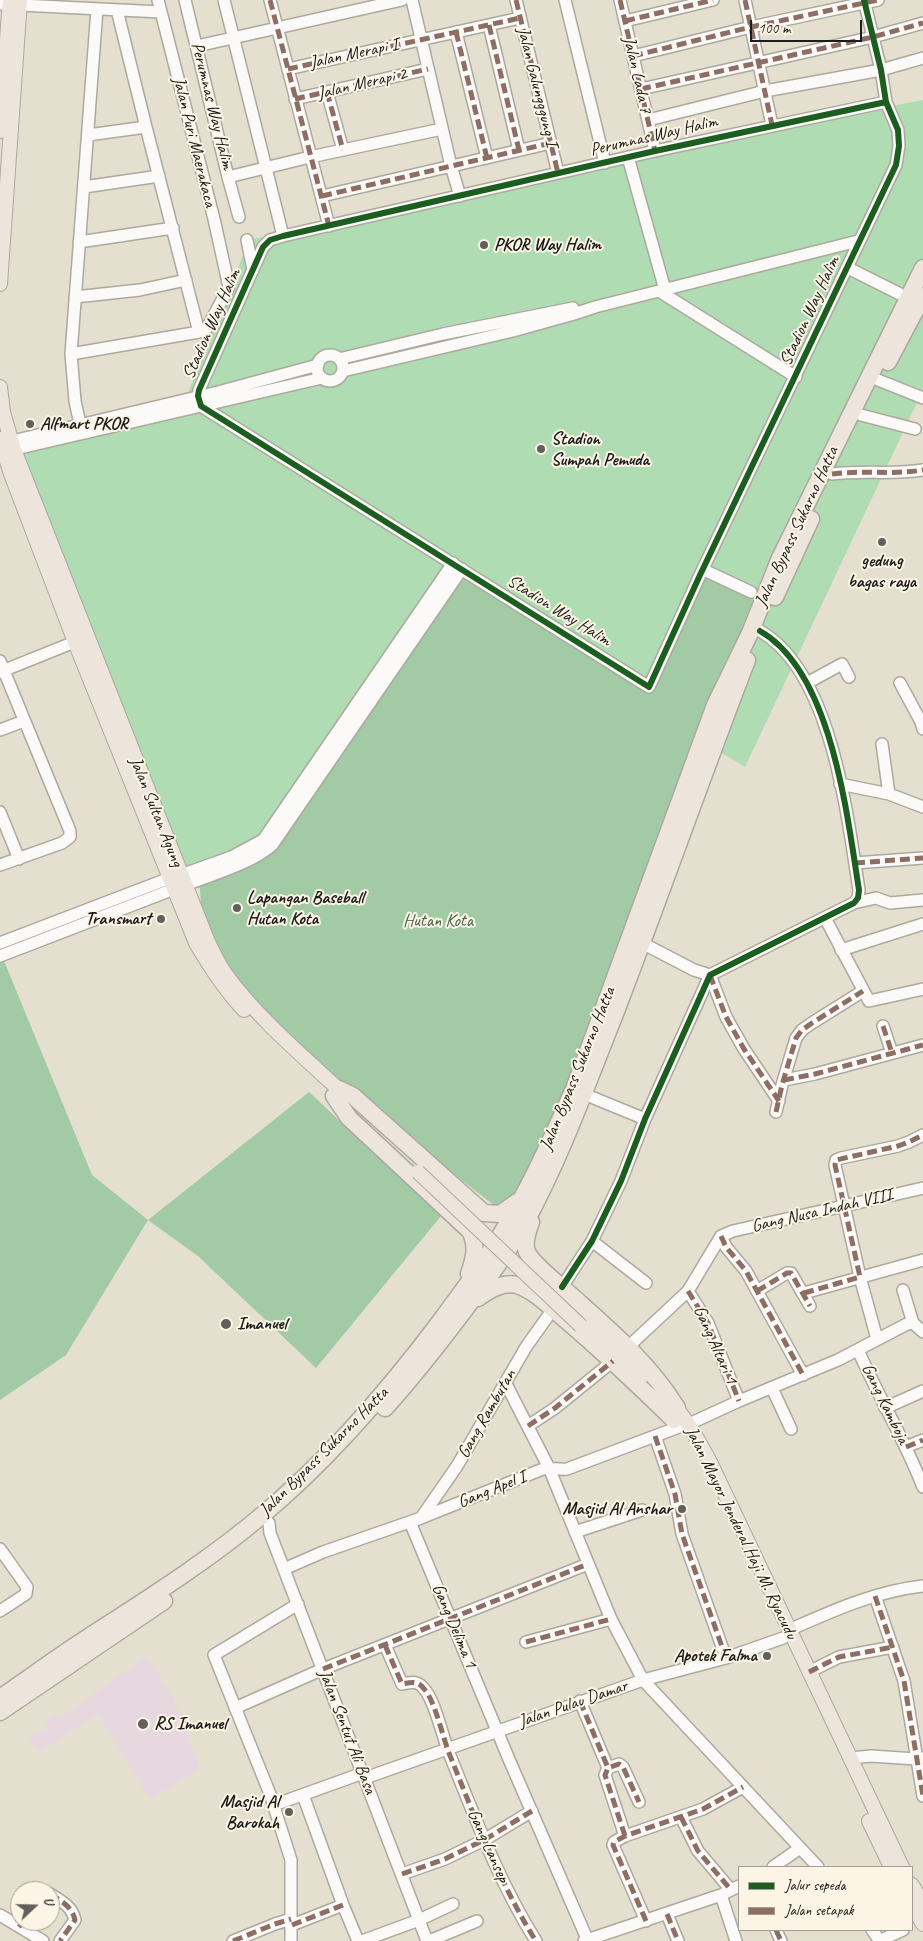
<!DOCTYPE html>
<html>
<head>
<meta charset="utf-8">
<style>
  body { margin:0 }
  #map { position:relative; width:923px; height:1941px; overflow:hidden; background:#e4dfce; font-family:Caveat,sans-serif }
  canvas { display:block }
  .legend { position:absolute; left:738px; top:1866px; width:175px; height:65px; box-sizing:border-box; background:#fcf5e5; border:1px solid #a29e95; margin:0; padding:6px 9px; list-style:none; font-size:15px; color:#1c1c1c }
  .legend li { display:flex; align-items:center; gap:10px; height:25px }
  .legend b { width:25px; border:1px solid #a29e95 }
  .north { position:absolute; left:10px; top:1881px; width:50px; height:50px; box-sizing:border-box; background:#fcf5e5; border:1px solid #a29e95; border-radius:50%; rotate:69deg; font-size:14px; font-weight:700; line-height:20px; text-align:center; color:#1c1c1c }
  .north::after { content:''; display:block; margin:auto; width:18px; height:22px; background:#62605a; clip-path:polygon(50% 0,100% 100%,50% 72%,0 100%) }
  .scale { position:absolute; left:750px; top:20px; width:112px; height:22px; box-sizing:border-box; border:2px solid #1c1c1c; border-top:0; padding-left:6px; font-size:15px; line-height:18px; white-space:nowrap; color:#1c1c1c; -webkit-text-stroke:4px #fcf5e5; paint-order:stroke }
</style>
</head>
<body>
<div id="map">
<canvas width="923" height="1941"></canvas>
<ul class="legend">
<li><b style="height:6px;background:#1b5e20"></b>Jalur sepeda</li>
<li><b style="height:6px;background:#8d6e63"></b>Jalan setapak</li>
</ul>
<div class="north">U</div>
<div class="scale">100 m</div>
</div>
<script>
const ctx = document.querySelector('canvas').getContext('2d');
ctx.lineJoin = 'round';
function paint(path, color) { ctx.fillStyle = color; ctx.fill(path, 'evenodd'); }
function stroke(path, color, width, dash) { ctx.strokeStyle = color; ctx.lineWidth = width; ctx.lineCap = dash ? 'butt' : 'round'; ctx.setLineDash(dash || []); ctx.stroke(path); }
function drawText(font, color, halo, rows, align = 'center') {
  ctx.font = font + ' Caveat,sans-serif'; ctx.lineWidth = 4; ctx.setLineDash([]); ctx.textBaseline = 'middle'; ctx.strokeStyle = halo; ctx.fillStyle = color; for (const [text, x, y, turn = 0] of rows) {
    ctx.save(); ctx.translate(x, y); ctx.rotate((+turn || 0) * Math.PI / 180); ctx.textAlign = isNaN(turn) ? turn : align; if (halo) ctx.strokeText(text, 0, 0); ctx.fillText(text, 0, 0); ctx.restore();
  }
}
const built = new Path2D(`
  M147,1656L173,1697L200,1769L150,1799L98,1714L39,1753L28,1738L48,1728L45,1720L57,1713L60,1718Z`);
const green = new Path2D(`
  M923,100V390L745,767L441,582L268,843L186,884L13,446L184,403L249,240L434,202L602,161Z`);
const forest = new Path2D(`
  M453,563L644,680L698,572L757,598L614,982L523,1186L499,1209L342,1087L224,971L203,929L199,878L268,843Z
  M4,961L92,1175L148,1220L309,1092L441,1216L316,1368L198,1256L148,1220L66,1355L0,1400V962Z`);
const minor = new Path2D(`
  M185,0L228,177L239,217
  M224,0L283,236
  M270,0L329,226
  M412,0L451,166L460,196
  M516,0L558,173
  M565,0L605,163
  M620,0L655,151
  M745,0L772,125
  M864,0L881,70L886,102L898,130L899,146L896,165L700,575L649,687L201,406L198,396L199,390L263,247L270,240L283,236L655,151L886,102
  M0,4L161,12
  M117,10L146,127L199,332
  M625,21L713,0
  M489,25L519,150
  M456,32L487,158
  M197,46L402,0
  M633,56L751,27L878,0
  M288,69L520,18
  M641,89L873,37L923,23
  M327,92L343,150
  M295,99L428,69
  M648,120L765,91L881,70L923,58
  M88,135L146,127
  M628,157L665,290
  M228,177L310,157L442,129
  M84,187L159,176
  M322,196L551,143
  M247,240L253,270
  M79,242L173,228
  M848,268L908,298
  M659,291L796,377
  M75,297L140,290L186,280
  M71,354L199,332L207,328L229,287L214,219L158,0
  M317 368a13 13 0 1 1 26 0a13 13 0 1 1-26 0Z
  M339,359L443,334L573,308
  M343,371L513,331L574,314L595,307L858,241
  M878,380L923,398
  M861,415L915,429
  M80,424L75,401L71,354L97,9
  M4,443L218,392L318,365
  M7,451L322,378
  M832,474C863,470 893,475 923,470
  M704,570L751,592
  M0,661L70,831V837L62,843L0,865
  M0,672L82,639
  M807,683L842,664L849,677
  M900,683L921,722L923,729
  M0,730L24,721
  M882,744L889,794
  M840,784L889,794L923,807
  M0,812L19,859
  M855,863L923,858
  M181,875L231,857L263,840L453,563
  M185,885C209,876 255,862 273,844L462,569
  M854,903L876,898L890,903L923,900
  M825,918L869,1001L923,989
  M0,943L170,878
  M642,943L694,970L710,975L726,1017L744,1049L779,1101
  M841,950L923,924
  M0,956L174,889
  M883,1026L892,1053
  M784,1080L815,1074L923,1045
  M584,1094L645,1119
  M776,1112L782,1085L796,1038L802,1030L812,1023L863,991
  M721,1236L733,1231L923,1188
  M721,1236L726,1247L746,1271L803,1375
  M592,1241L646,1283
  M562,1287L592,1241L621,1181L645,1119L710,975L854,903L858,898L859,890C847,815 832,672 760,631
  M903,1290L913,1323
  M688,1291L708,1323L739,1401
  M757,1291L787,1273H791L810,1306
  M804,1293L923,1260
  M877,1339L860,1277L835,1165L836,1160L841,1158L898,1146L909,1142L923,1135
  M628,1347L688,1291L721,1236
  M858,1350C878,1396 905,1440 923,1487
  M505,1382L549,1468L611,1619L643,1680L818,1867
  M772,1388L791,1429
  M885,1408L923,1391
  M689,1424L739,1401L838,1360L907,1324L913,1323L923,1332
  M528,1426L555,1408L613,1361
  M655,1436L675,1494L682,1534L726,1658
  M906,1447L923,1440
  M421,1518L457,1466L526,1347L553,1309
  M410,1522L508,1757L588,1941
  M269,1523L270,1533L427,1941
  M575,1532L642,1510
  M0,1549L27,1587L26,1594L0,1611
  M284,1569L323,1552L421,1518L543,1469C551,1467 558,1470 567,1469L679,1427
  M875,1596L904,1681L923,1796
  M789,1630C832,1611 876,1591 923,1586
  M526,1642L611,1619
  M385,1645L402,1684C412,1682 418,1680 425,1690C436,1703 443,1740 451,1758C476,1820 500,1884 536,1941
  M809,1672L839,1657L893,1647
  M580,1701L608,1768
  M235,1708L323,1669L588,1564
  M850,1758L871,1756L916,1759L923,1758
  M365,1778L643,1680L726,1658L783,1638
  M303,1795L343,1905L358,1941
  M274,1805L363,1773
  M681,1817L698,1851L731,1890
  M625,1836L605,1775L608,1768L619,1764L623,1767L639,1802
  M773,1867L800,1848
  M402,1874L445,1859L484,1840L532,1811
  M50,1894C61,1901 72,1906 75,1920L60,1941
  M721,1895L736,1941
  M667,1914L678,1941
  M0,1915L43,1941
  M646,1921L613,1845L614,1842L625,1836L703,1809L743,1787
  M292,1925L343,1905
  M776,1930L781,1941
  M872,1930L880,1941
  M233,1941L275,1924L291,1919
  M291,1941V1860L270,1794L214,1655L298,1604
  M362,1941L419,1920L453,1904
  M429,1941L477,1921
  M584,1941L721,1895L739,1886
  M879,1941L903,1930`);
const major = new Path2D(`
  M0,131L10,0
  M0,284L20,0
  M0,387L3,412L13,447L208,942C213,952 218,963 224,972C257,1018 305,1058 346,1096
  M0,439L11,474L75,642L196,943C210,967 225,990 244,1010
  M587,1320L644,1375
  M670,1401C687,1419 698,1440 710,1462L902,1867
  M869,1821L891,1867
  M912,1885L923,1904
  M912,1905L923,1924`);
const highway = new Path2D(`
  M888,362L923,296
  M775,597L811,519
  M339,1089L353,1096L484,1213L500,1214L517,1202
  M334,1096L349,1118L470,1231C478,1246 474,1259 469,1274
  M531,1222C528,1231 523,1242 527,1252C533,1265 561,1286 573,1297C611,1331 650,1364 677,1408
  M478,1298C489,1290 502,1282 517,1285C533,1290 548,1305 561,1316C600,1349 637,1384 674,1420
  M385,1408C415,1375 442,1340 469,1304C494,1270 520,1236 538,1198C567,1140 589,1079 613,1019C659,900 701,779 747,660
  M0,1698C28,1679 56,1658 84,1640C144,1601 205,1563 260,1517C329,1460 388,1391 442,1319C463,1290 485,1262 503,1231C531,1186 552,1137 574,1089L715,705L750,633L780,558L923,268
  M0,1712L164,1601`);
const majorBridge = new Path2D(`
  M418,1172L581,1326`);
const quiet = new Path2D(`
  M270,0L329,226
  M516,0L558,173
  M620,0L655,151
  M745,0L772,125
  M625,21L713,0
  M489,25L519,150
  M456,32L487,158
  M633,56L751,27L878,0
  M288,69L520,18
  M641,89L873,37L923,23
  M327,92L343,150
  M295,99L428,69
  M322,196L551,143
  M832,474C863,470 893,475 923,470
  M855,863L923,858
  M710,975L726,1017L744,1049L779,1101
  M883,1026L892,1053
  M784,1080L815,1074L923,1045
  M776,1112L782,1085L796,1038L802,1030L812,1023L863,991
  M721,1236L726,1247L746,1271L803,1375
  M688,1291L708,1323L739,1401
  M757,1291L787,1273H791L810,1306
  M804,1293L860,1277L835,1165L836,1160L898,1146L909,1142L923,1135
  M528,1426L555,1408L613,1361
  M655,1436L675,1494L682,1534L726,1658
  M906,1447L923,1440
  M875,1596L904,1681L923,1796
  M526,1642L611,1619
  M385,1645L402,1684C412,1682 418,1680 425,1690C436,1703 443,1740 451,1758C476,1820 500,1884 536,1941
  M323,1669L588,1564
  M809,1672L839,1657L893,1647
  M580,1701L608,1768
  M681,1817L698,1851L731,1890
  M625,1836L605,1775L608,1768L619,1764L623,1767L639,1802
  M402,1874L445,1859L484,1840L532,1811
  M50,1894C61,1901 72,1906 75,1920L60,1941
  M667,1914L678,1941
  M646,1921L613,1845L614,1842L625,1836L703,1809L743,1787
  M292,1925L343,1905
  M19,1927L24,1921
  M776,1930L781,1941
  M233,1941L275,1924L291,1919`);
const cycleway = new Path2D(`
  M864,0L881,70L886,102L898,130L899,146L896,165L700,575L649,687L201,406L198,396L199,390L263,247L270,240L283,236L655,151L886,102
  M562,1287L592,1241L621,1181L645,1119L710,975L854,903L858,898L859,890C847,815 832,672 760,631`);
const markers = [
  [484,245,5,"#62605a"],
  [30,424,5,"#62605a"],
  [541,449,5,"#62605a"],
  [882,542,5,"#62605a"],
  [237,908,5,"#62605a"],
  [161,919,5,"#62605a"],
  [226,1324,6,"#62605a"],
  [682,1509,5,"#62605a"],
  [767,1656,5,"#62605a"],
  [143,1724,6,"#62605a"],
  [289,1812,5,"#62605a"]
];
const streetNames = [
  ["Jalan Merapi I",354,54,-12],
  ["Jalan Lada 7",637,75,77],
  ["Jalan Merapi 2",362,84,-13],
  ["Jalan Galungggung I",537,87,76],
  ["Perumnas Way Halim",212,106,76],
  ["Perumnas Way Halim",654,136,-13],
  ["Jalan Puri Maerakaca",194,142,76],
  ["Stadion Way Halim",810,311,-65],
  ["Stadion Way Halim",212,324,-66],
  ["Jalan Bypass Sukarno Hatta",797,527,-65],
  ["Stadion Way Halim",559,611,32],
  ["Jalan Sultan Agung",156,812,68],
  ["Jalan Bypass Sukarno Hatta",578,1069,-68],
  ["Gang Nusa Indah VIII",822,1211,-13],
  ["Gang Altari 1",715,1345,66],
  ["Gang Kamboja",885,1404,64],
  ["Gang Rambutan",487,1414,-60],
  ["Jalan Bypass Sukarno Hatta",324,1452,-45],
  ["Gang Apel I",492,1490,-22],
  ["Jalan Mayor Jenderal Haji M. Ryacudu",741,1533,64],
  ["Gang Delima 1",454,1626,67],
  ["Jalan Pulau Damar",573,1704,-19],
  ["Jalan Sentut Ali Basa",347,1732,69],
  ["Gang Lansep",488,1846,66]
];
const poiNames = [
  ["PKOR Way Halim",494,245],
  ["Alfmart PKOR",40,424],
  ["Stadion",551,439],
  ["Sumpah Pemuda",551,460],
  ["gedung",882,561,"center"],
  ["bagas raya",882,582,"center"],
  ["Lapangan Baseball",247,898],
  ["Hutan Kota",247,919],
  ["Transmart",151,919,"right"],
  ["Imanuel",237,1324],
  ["Masjid Al Anshar",672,1509,"right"],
  ["Apotek Falma",757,1656,"right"],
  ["RS Imanuel",154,1724],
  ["Masjid Al",279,1802,"right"],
  ["Barokah",279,1823,"right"]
];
const parkNames = [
  ["Hutan Kota",438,921]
];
paint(built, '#e7d8df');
paint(green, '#afdcb3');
paint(forest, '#a1caa5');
stroke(minor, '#aca99e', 14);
stroke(major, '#aca99e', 16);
stroke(highway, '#aca99e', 19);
stroke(minor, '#fbfaf8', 11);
stroke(major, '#ede5dc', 14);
stroke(highway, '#ede5dc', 16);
stroke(majorBridge, '#aca99e', 16, []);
stroke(majorBridge, '#ede5dc', 14);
stroke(quiet, '#8d6e63', 5, [10, 5]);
stroke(cycleway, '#1b5e20', 6);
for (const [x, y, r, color] of markers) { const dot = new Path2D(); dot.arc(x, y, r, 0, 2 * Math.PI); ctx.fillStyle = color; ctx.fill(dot); stroke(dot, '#fcf5e5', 2); }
drawText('18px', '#1c1c1c', '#fcf5e5', streetNames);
drawText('bold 18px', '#1c1c1c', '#fcf5e5', poiNames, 'left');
drawText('18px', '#405e49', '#fcf5e5', parkNames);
</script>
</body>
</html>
